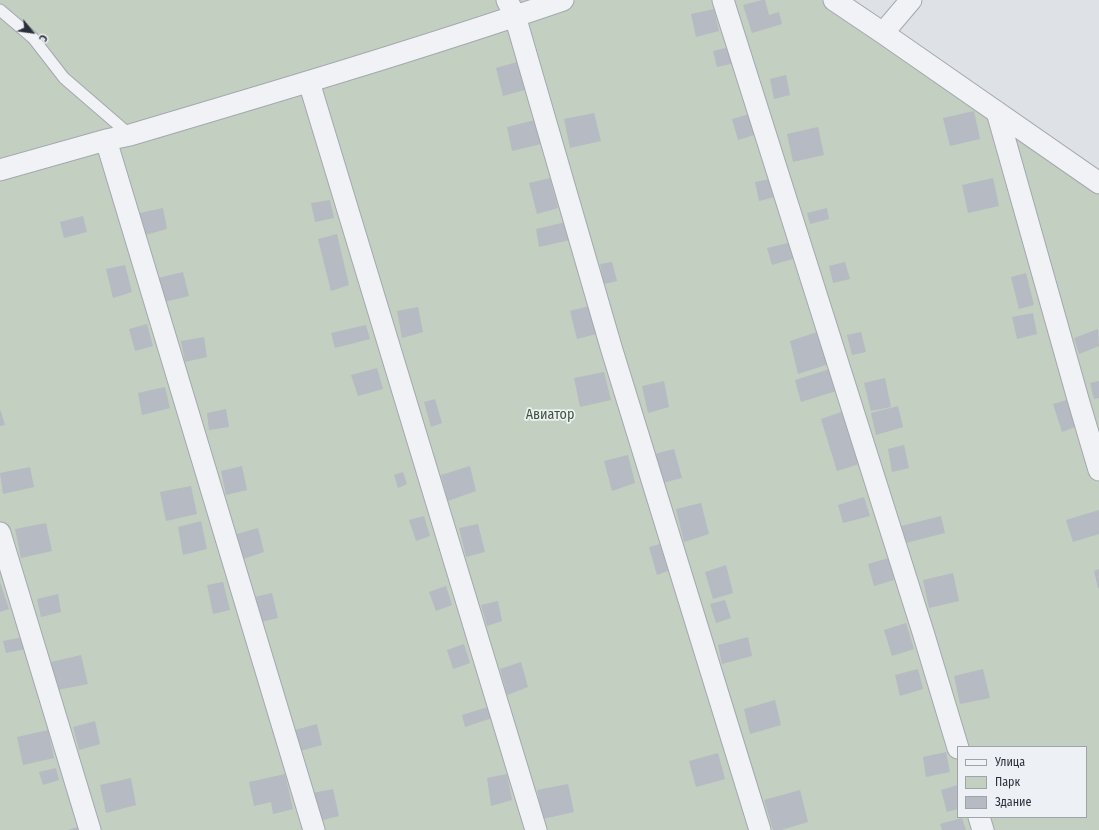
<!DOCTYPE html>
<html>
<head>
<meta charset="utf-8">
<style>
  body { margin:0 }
  #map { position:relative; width:1099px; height:830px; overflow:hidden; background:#dee1e6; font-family:"Fira Sans Condensed",sans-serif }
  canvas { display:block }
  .legend { position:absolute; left:957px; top:746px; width:130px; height:72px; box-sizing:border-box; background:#edf0f4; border:1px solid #9fa3aa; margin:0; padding:5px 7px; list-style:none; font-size:12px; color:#292f3b }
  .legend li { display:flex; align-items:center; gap:8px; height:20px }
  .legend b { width:20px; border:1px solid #9fa3aa }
  .north { position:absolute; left:12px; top:12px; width:40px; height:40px; -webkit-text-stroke:3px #edf0f4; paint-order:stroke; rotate:119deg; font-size:11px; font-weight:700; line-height:16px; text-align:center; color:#292f3b }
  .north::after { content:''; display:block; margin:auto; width:14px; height:18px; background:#292f3b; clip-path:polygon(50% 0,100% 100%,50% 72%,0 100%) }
</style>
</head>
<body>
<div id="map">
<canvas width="1099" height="830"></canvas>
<ul class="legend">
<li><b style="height:5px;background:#f0f2f5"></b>Улица</li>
<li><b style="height:11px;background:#c3cfc0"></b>Парк</li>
<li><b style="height:11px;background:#b6bac2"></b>Здание</li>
</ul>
<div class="north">С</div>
</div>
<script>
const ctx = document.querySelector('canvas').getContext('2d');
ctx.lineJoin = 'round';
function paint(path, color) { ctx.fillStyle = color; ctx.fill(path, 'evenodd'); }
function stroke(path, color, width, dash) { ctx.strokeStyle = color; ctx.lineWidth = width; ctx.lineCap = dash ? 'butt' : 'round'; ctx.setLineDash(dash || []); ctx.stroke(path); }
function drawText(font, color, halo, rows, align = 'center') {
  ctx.font = font + ' "Fira Sans Condensed",sans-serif'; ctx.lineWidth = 3.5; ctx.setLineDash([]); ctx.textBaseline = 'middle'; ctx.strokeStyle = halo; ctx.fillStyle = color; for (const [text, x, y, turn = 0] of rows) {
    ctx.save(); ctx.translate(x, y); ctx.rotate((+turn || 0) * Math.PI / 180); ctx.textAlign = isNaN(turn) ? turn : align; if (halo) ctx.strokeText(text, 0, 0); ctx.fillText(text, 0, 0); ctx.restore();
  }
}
const green = new Path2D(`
  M0,0H837L1099,173V830H0ZM958,747H1086V817H958Z`);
const building = new Path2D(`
  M762,0H765L769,15L779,12L782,24L752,33L743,5Z
  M714,9L719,31L696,37L691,14Z
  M730,47L735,63L717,67L713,51Z
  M517,62L525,90L503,96L496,68Z
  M786,75L790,95L774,99L770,79Z
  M974,111L980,139L950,146L943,118Z
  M594,113L601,141L570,148L564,119Z
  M749,114L754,135L738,140L732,119Z
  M535,120L541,144L512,151L507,127Z
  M818,127L824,155L793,162L787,134Z
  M550,178L558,208L537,214L529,183Z
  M993,178L999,206L968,213L962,185Z
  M770,179L775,197L759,201L755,182Z
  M330,200L334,218L315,222L311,203Z
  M163,208L167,229L145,235L140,213Z
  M827,208L829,219L810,224L807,213Z
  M83,216L87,232L64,238L60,222Z
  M566,222L570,240L539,247L536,229Z
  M337,234L349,285L331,291L318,239Z
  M792,242L796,258L772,265L767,248Z
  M612,262L617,281L604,284L600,264Z
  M845,262L850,279L833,283L829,266Z
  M125,265L132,292L113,298L106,269Z
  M183,272L189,296L164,302L158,278Z
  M1026,273L1034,305L1019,309L1011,277Z
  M589,306L596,334L577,339L570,311Z
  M418,307L423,332L402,338L397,311Z
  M1033,313L1037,334L1017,339L1012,317Z
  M147,324L153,346L135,351L129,329Z
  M366,325L370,339L335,348L331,333Z
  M1098,329L1099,346L1079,354L1074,338Z
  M820,331L829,364L798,374L790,341Z
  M861,332L866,352L852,355L847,335Z
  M204,337L207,357L185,362L181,341Z
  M377,368L383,389L358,396L351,375Z
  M830,369L836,391L801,402L795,380Z
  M604,372L611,400L580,407L574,378Z
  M885,378L891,407L871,411L864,383Z
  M664,381L669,407L648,413L642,386Z
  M1099,381V398L1094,399L1090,383Z
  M165,387L170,408L142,415L138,393Z
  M435,399L442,423L431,427L424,402Z
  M1067,400L1075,427L1062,432L1053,404Z
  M898,406L903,427L876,435L871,413Z
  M0,409L5,425L0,426Z
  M226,409L229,427L209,430L207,413Z
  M844,411L859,464L837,471L821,419Z
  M904,445L909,468L892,472L888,449Z
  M674,449L682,478L662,483L655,454Z
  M628,455L635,483L612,491L604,461Z
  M242,466L247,490L226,495L221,471Z
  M470,466L476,491L448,501L441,475Z
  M30,467L34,487L3,494L0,473Z
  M403,472L407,484L398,488L394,475Z
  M191,486L197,514L166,521L160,492Z
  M864,497L870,516L843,523L838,505Z
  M701,503L709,534L684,542L676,509Z
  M1099,510V534L1073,542L1066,520Z
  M424,516L430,536L416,541L409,520Z
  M941,516L945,533L906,543L901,526Z
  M201,521L207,549L183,555L178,527Z
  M46,523L52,551L21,558L15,529Z
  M478,524L485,552L466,557L459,528Z
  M258,528L264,552L237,561L230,536Z
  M660,544L668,571L657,575L649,547Z
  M889,558L894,580L874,586L868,564Z
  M726,565L733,593L713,599L705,572Z
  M1099,569V588H1098L1094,571Z
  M953,573L959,601L929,608L923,580Z
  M0,582L9,609L0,612Z
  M223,582L230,610L213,614L207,585Z
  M446,586L452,605L436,611L429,592Z
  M272,593L278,618L256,623L250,598Z
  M58,594L61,612L41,617L37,599Z
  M725,600L731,618L716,623L710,604Z
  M498,601L502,621L487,626L481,605Z
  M906,623L914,649L892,656L884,630Z
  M23,637L26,649L6,653L3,641Z
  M748,637L752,656L722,664L718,645Z
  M464,644L470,663L453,669L447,650Z
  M81,655L88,684L57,690L51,662Z
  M521,662L528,687L507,695L500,669Z
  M918,669L923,689L900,696L895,675Z
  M983,669L990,698L960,704L954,676Z
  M775,700L781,725L750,734L744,709Z
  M488,707L492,718L465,727L462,715Z
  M95,721L100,744L79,750L73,727Z
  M317,724L322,745L296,752L291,731Z
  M48,730L54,758L23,765L17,737Z
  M946,752L950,772L926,777L923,757Z
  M718,753L725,779L696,787L689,761Z
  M56,768L59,780L43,785L39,772Z
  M285,774L293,809L273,814L271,802L254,806L249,782Z
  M507,774L512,800L491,806L487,778Z
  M131,778L136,805L106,813L100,785Z
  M568,784L574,812L543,819L537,790Z
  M958,785V809L947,812L941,790Z
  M333,789L339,816L319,821L313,793Z
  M800,790L808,822L781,830H773L764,800Z
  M962,818L966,830H942L940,824Z
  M77,827L78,830H68Z`);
const service = new Path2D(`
  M0,10L33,38L64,78L130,135`);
const minor = new Path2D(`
  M507,0L515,16L611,347L760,830
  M723,0L923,632L958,748
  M834,0L883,33L1099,183
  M883,33L911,0
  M309,82L536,830
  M997,112L1078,399L1099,470
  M106,140L314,830
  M0,170L106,140L130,135C275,92 420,49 563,0
  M0,533L90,830
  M979,817L983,830`);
const parkNames = [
  ["Авиатор",550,415]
];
paint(green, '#c3cfc0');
paint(building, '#b6bac2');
stroke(service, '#a4a8af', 13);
stroke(minor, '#a4a8af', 23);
stroke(service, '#f0f2f5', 11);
stroke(minor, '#f0f2f5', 21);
drawText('14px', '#3c5538', '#edf0f4', parkNames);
</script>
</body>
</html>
